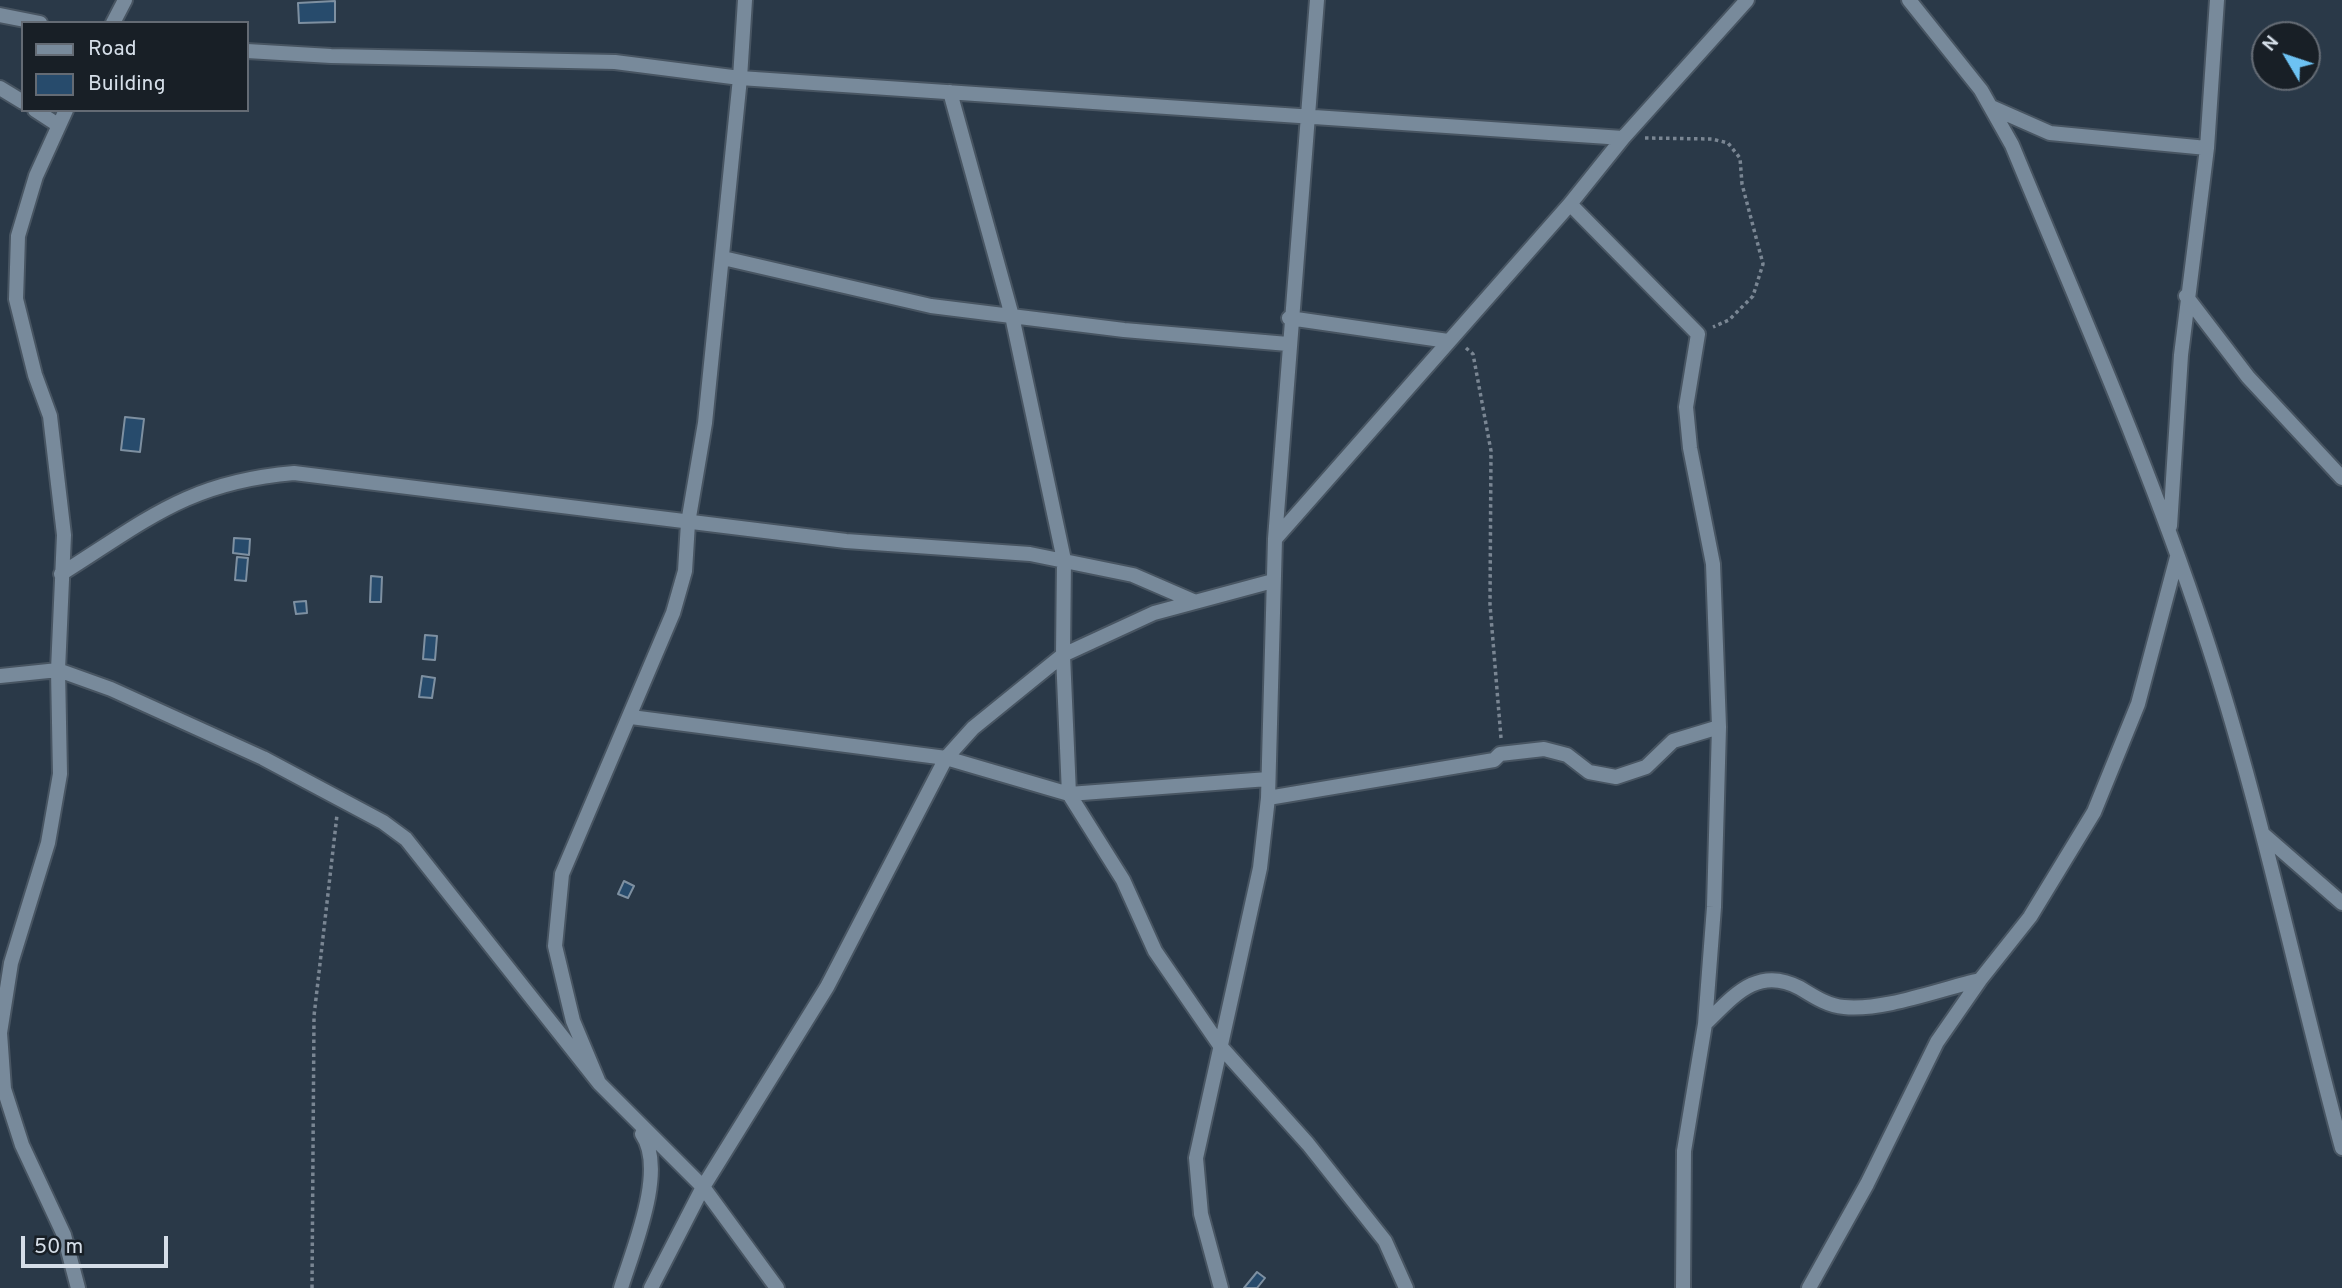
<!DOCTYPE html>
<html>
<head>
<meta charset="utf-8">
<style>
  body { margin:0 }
  #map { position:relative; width:2342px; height:1288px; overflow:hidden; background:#2a3948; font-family:Overpass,sans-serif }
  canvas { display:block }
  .legend { position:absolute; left:21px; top:21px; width:228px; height:91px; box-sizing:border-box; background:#181f26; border:2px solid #646b74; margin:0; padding:9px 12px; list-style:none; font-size:21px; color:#d5dee8 }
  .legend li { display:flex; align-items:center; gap:14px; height:35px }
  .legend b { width:35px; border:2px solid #646b74 }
  .north { position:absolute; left:2251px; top:21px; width:70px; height:70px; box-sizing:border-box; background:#181f26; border:2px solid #646b74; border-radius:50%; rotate:309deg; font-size:19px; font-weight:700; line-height:28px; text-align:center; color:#d5dee8 }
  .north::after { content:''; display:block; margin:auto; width:24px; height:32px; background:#6dc2f3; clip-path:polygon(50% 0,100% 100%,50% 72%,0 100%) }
  .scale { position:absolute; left:21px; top:1236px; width:147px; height:32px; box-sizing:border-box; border:4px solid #d5dee8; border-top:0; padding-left:9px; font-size:21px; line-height:24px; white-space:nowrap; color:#d5dee8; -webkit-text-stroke:5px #181f26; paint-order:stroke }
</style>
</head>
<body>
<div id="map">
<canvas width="2342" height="1288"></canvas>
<ul class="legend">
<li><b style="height:9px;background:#788a9b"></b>Road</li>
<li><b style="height:19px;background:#274b6c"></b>Building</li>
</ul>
<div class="north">N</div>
<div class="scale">50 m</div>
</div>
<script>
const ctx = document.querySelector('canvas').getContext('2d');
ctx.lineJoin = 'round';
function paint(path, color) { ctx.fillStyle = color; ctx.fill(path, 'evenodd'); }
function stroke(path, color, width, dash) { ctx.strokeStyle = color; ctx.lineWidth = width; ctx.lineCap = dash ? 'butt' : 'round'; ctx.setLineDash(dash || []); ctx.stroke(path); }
const building = new Path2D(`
  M335,1V22L299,23L298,3Z
  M125,417L144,419L140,452L121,450Z
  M234,538L250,539L249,555L233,553Z
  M237,557L248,558L246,581L235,580Z
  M371,576L382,577L381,602H370Z
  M306,601L307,613L296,614L294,602Z
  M425,635L437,636L435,660L423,659Z
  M422,676L435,678L432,698L419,697Z
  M624,881L634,886L628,898L618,894Z
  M1257,1272L1265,1278L1257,1288H1244Z`);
const path = new Path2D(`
  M1645,138L1712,139L1728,143L1740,158L1742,184L1763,264L1753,296L1729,320L1713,327
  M1466,348L1473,354L1491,451L1490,605L1501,738
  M312,1288L314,1016L337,815`);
const street = new Path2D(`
  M1909,0L1981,90L2012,145C2078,305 2149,465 2203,629C2260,800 2295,975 2342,1148
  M0,15L40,23
  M113,23L125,0
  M247,51L331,56L615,62L740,78L745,0
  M0,88L23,102
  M950,92L1012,316L1064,560L1063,655L1069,794L1123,880L1155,951L1221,1047L1308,1144L1385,1241L1406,1288
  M1991,107L2050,133L2207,148
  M35,110L58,125
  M66,110L36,176L18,236L16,299L35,375L50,416L64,535L58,670L60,774L48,843L11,963L0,1033L4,1089L22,1145L64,1235L78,1288
  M1570,204L1698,334L1686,407L1690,448L1713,564L1719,727L1714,907L1705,1024L1684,1151L1683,1288
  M723,258L931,306L1124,330L1288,344
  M2186,296L2248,377L2342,478
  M1289,318L1448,341
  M2170,526L2181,355L2207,148L2217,0
  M1275,539L1570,204L1623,138L1747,0
  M61,574C147,520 188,482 294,473L846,541L1030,554L1133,575L1193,601
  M0,676L58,670L111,689L263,758L383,822L406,839L599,1083L703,1187L777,1288
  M631,717L946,758L1069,794L1268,779
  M1268,798L1494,760L1500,754L1544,749L1567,755L1589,772L1616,777L1646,767L1673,741L1719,727
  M2264,835L2342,903
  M1705,1024C1733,997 1757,965 1800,988C1813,996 1828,1006 1844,1007C1884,1011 1940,989 1980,980
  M599,1083L573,1021L555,946L562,874L673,613L685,571L688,523L705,423L740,78L1623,138
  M621,1288C633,1249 667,1170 642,1134
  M651,1288L703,1187L827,987L946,758L973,728L1063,655L1154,613L1273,581
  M1221,1288L1201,1214L1196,1158L1260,868L1268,798L1275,539L1317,0
  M1809,1288L1867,1184L1937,1042L1980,980L2030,917L2094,812L2138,704L2177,557`);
paint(building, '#274b6c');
stroke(building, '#7e90a1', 2);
stroke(street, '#485562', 18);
stroke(path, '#7a8693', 3.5, [3.5, 3.5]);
stroke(street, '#788a9b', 14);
</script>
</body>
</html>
